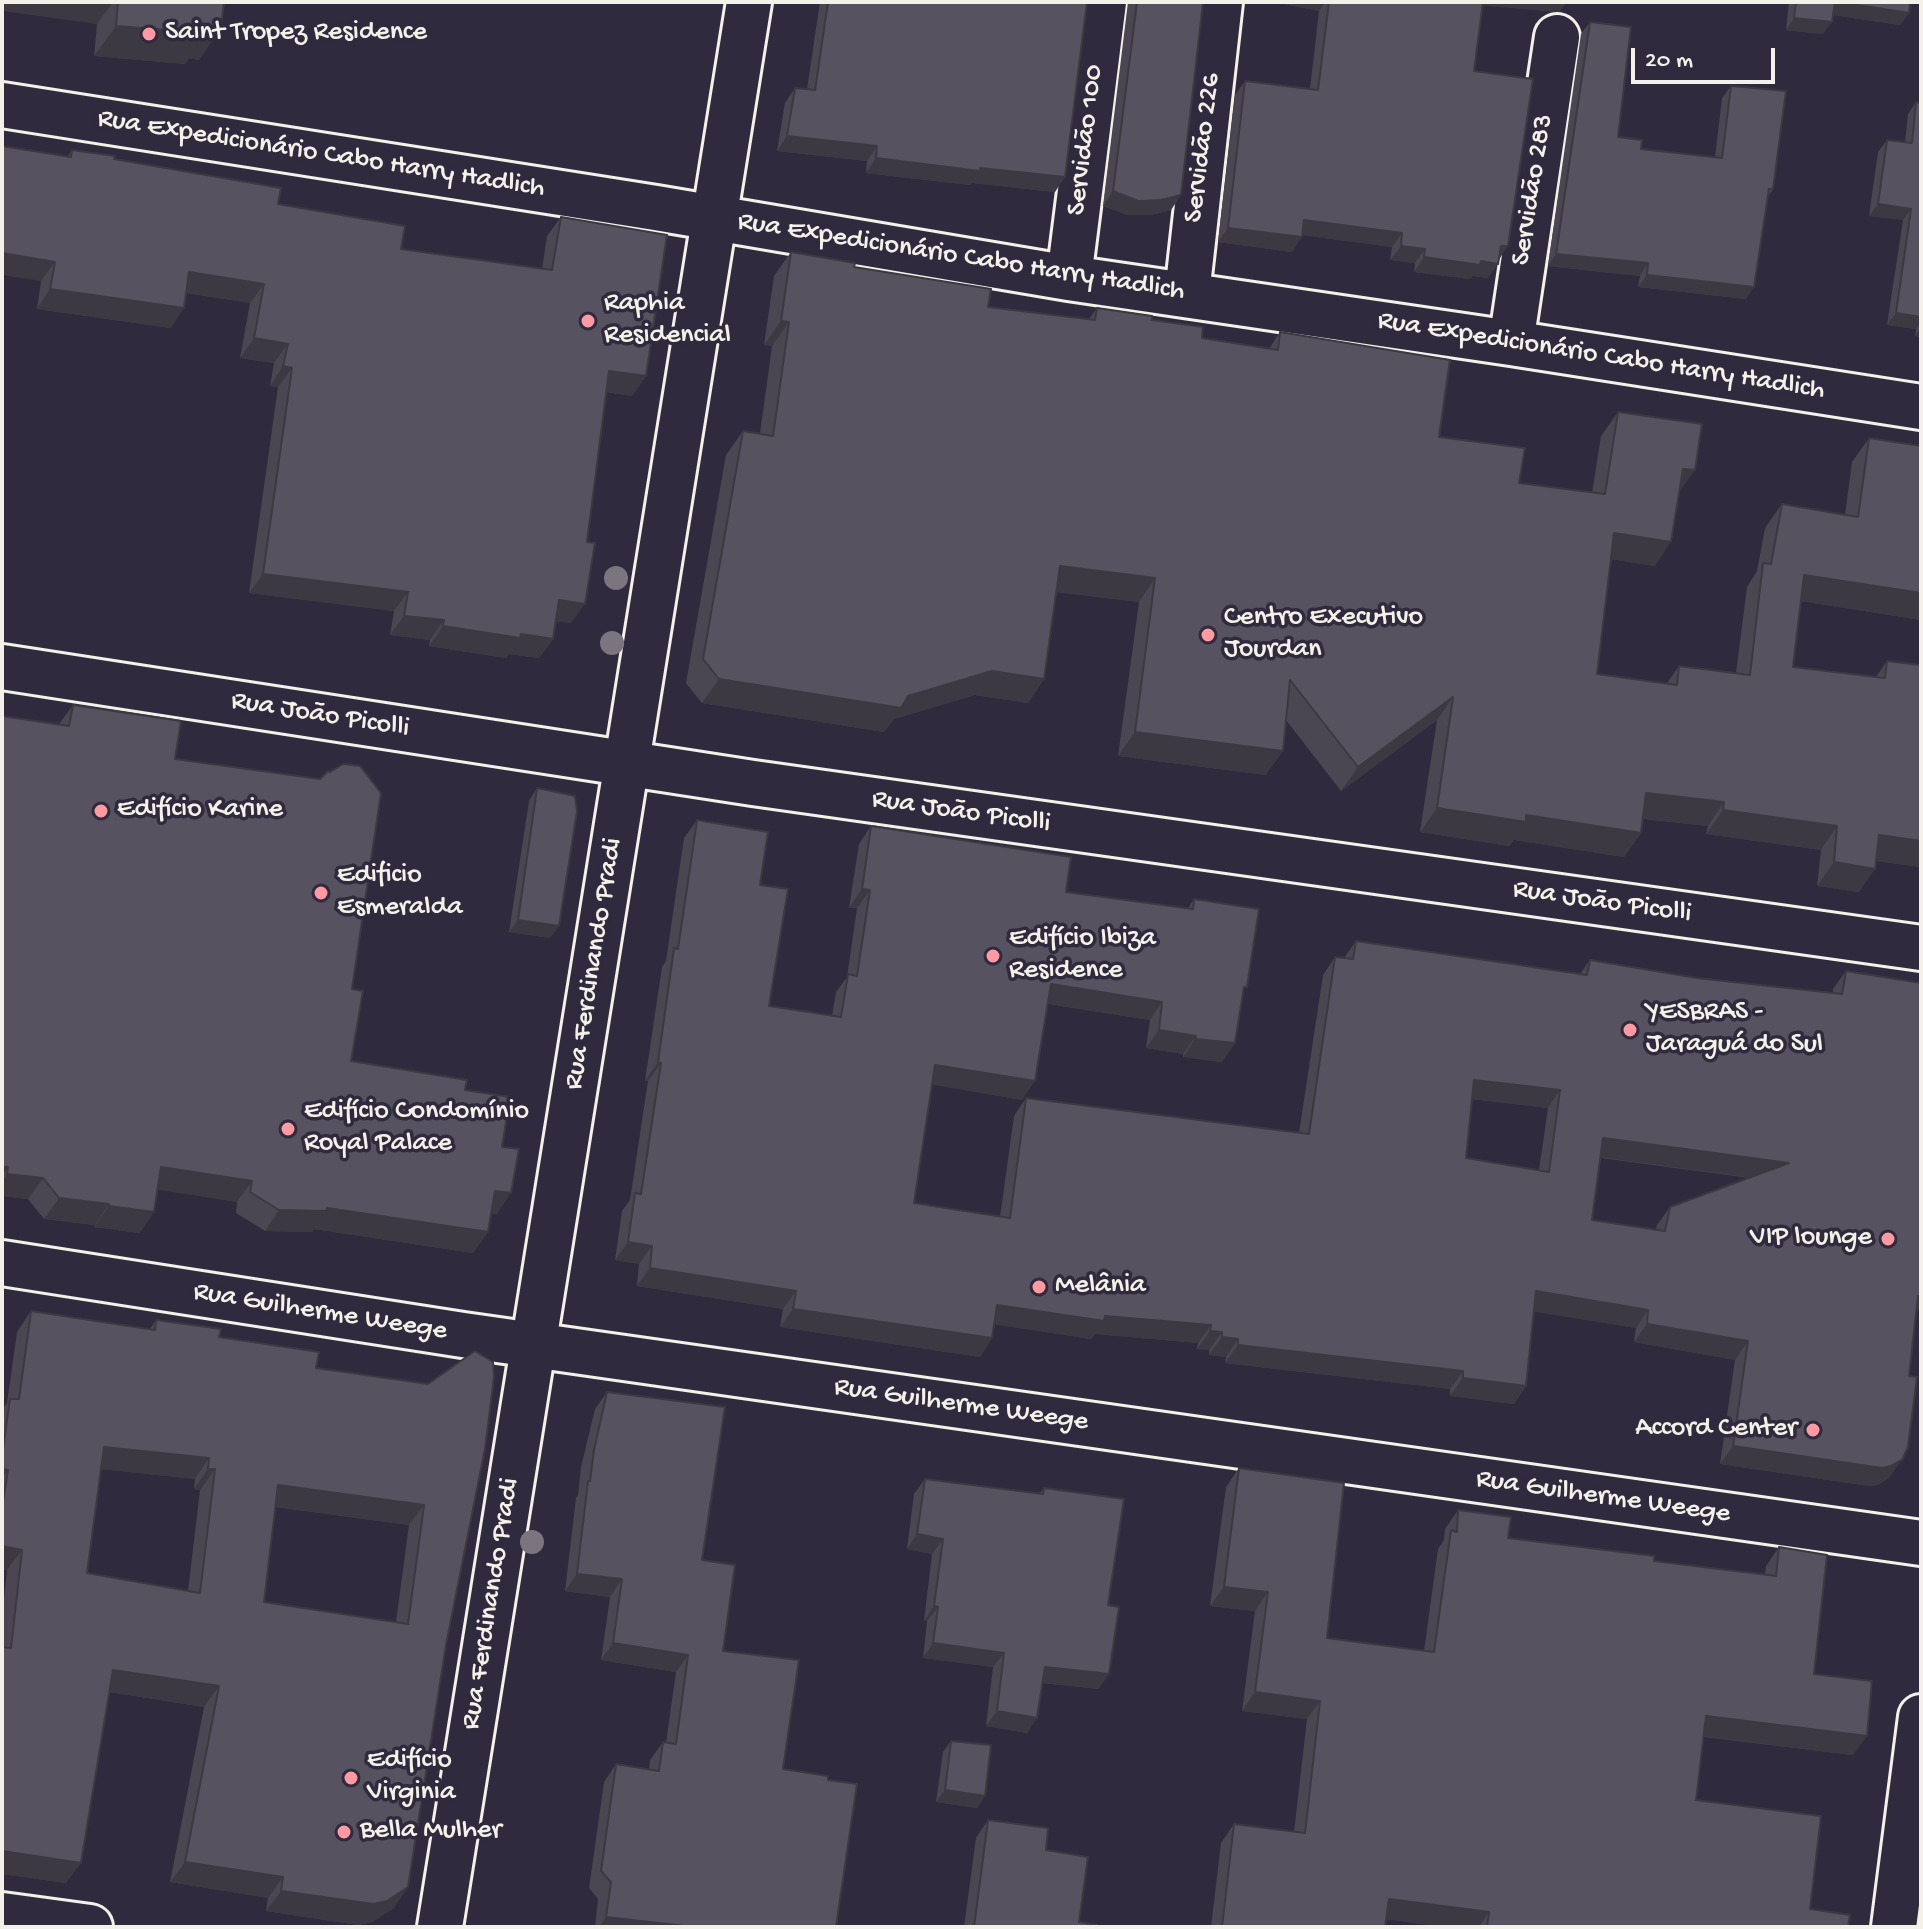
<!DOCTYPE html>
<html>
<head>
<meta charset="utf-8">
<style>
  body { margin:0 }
  #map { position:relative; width:1923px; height:1929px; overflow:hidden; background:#2f2a3d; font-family:"Gochi Hand",sans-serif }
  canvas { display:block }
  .frame { position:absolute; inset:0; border:4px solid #f4f1e8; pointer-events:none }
  .scale { position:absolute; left:1631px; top:48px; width:144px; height:36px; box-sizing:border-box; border:4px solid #f4f1e8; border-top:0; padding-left:10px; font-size:24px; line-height:28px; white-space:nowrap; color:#f4f1e8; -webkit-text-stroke:6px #2f2a3d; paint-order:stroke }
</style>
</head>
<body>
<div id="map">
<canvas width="1923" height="1929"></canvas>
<div class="frame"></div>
<div class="scale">20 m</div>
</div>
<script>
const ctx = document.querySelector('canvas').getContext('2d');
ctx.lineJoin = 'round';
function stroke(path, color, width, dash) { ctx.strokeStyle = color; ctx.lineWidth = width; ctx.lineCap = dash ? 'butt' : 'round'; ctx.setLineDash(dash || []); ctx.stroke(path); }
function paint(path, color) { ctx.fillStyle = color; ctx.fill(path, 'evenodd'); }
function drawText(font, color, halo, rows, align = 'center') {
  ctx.font = font + ' "Gochi Hand",sans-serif'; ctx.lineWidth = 7; ctx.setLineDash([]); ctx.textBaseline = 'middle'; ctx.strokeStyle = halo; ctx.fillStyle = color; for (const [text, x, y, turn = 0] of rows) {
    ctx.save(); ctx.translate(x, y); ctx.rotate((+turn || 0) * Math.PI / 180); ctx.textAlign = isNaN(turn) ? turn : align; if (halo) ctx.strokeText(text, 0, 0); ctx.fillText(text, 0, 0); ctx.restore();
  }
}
const minor = new Path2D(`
  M2,105L656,208L1069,278L1511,343L1921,407
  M1069,278L1104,2
  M1187,294L1220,2
  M1511,343L1557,37
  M2,667L753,783L1921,948
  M2,1263L463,1335L1921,1543
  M2,1915L90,1927
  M440,1927L749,2`);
const major = new Path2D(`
  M1894,1927L1921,1717`);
const trees = [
  [616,578],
  [612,643],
  [532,1542]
];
const wall = new Path2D(`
  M2,2H224L199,60L189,58L185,64L94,56L97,24Z
  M820,2H1087L1055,192L972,183L970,185L866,173L867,161L777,151L785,103L795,88L807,89Z
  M1128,2H1203L1171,210L1151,215H1128L1103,206Z
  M1274,2H1566L1559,12L1482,5L1474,71L1499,259L1488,278L1473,276L1470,279L1414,272L1415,263L1390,260L1392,247L1302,235L1292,252L1218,242L1235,95L1245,81L1310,89L1319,11Z
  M1789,2H1910L1909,13L1900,25L1833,15L1823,34L1786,30Z
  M1590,22L1618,137L1641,149L1715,157L1722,98L1731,86L1773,189L1768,197L1746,299L1638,287L1640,276L1548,266L1581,34Z
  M1916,102L1921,103V337L1915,336L1916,329L1887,325L1903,220L1869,216L1878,152L1887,140L1905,142L1908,114Z
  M72,150L114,159L278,204L401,249L542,269L547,236L561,217L646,376L632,396L606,392L571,623L556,621L553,639L539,658L509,654L506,658L429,646L430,640L390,635L394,611L249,593L278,387L270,386L274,363L240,358L250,303L186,293L171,328L37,309L41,281L68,156Z
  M791,252L854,267L988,307L1089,319L1097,308L1152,320L1202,338L1269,349L1280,332L1439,437L1519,483L1592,493L1601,436L1618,412L1679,493L1655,566L1611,559L1597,674L1667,683L1679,666L1736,673L1747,587L1757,571L1765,528L1782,504L1845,515L1852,462L1869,438L1921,620L1801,601L1793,667L1876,677L1887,661L1921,665V867L1876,861L1859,892L1817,886L1821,850L1706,834L1708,826L1643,819L1641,833L1624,857L1514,840L1509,846L1420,832L1437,720L1341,791L1286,720L1266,775L1118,756L1139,602L1056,592L1044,679L1028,703L975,695L894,719L884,732L702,703L686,683L726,455L743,431L760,433L772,346L764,345L774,276Z
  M73,705L175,759L352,989L351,1061L465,1090L502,1147L497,1214L491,1213L488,1232L473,1253L314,1229L312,1232L265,1231L236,1213L237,1202L157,1189L140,1233L94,1227L95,1225L44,1219L28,1199L2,1196V716L59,724Z
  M537,788L559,926L550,938L509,932L529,801Z
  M697,820L760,885L769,1006L832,1016L836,992L847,977L857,908H849L859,844L871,826L1066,892L1188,908L1194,899L1243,994L1235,1043L1222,1062L1183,1057V1054L1146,1048L1150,1020L1048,1004L1022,1100L932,1084L914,1203L1000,1217L1014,1116L1026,1098L1299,1133L1323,975L1335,957L1344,958L1356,941L1580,974L1590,960L1697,978L1833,993V989L1846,971L1916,1314L1889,1478L1878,1485L1869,1486L1720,1464L1735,1360L1634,1342L1636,1328L1534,1311L1526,1386L1514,1404L1450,1396V1389L1225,1363L1226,1357L1209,1355V1350L1197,1349L1198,1343L1095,1334L1091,1339L994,1324L992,1338L980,1357L780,1327L783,1309L637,1286L639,1264L615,1260L622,1211L630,1200L648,1081H645L662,967L666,961L684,838ZM1472,1099L1548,1108L1539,1170L1466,1158ZM1601,1158L1750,1178L1670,1207L1657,1225L1656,1229L1592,1220Z
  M31,1311L150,1329L156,1320L219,1337L316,1368L428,1384L475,1351L394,1908L372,1922L358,1925L266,1911L268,1898L170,1882L204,1707L109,1692L66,1883L2,1874V1618L7,1570L2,1569V1410L7,1403L17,1332ZM101,1469L195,1479L194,1489L200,1490L188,1591L87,1573ZM275,1507L409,1525L396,1622L264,1602Z
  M607,1392L702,1560L723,1651L783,1769L836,1927H595L598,1899L589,1888L604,1782L616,1764L649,1769L650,1760L663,1742L666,1743L676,1672L601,1660L610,1597L565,1591L576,1498L578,1495L581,1467L595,1409Z
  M1239,1468L1327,1638L1424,1651L1438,1549L1444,1540L1445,1529L1458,1510L1508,1538L1654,1561L1765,1574L1766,1566L1779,1547L1814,1674L1853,1755L1704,1737L1696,1800L1810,1909L1848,1927H1444L1386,1919L1385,1927H1211L1221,1843L1234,1824L1294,1832L1307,1719L1242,1711L1255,1611L1210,1606L1226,1487Z
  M925,1479L1039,1494L1044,1488L1108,1605L1109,1674L1098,1689L1043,1683L1037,1718L1027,1733L986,1726L993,1667L923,1658L927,1621H924L932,1554L907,1549L914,1494Z
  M951,1741L985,1796L977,1808L936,1802L943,1752Z
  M988,1820L1046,1850L1079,1922L1097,1927H964L976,1838Z`);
const shadedWall = new Path2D(`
  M2,2H113L97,24L2,11Z
  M1274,2H1325L1319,11Z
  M1476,2H1566L1559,12L1474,5Z
  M1834,2H1838L1909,13L1900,25L1826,14Z
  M1794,18L1832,22L1823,34L1786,30Z
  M116,26L207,27L221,29L199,60L189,58L185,64L94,56Z
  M787,136L877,146L867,161L777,151Z
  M876,158L980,168L1065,177L1055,192L972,183L970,185L866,173Z
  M1113,191L1181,195L1171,210L1151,215H1128L1103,206Z
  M1878,204L1911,209L1903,220L1869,216Z
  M1304,220L1402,233L1392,247L1294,234Z
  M1228,228L1302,237L1292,252L1218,242Z
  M1401,246L1425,249L1415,263L1390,260Z
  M1501,246H1508L1498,261Z
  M2,253L55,262L41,281L2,275Z
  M1556,254L1648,263L1640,276L1548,266Z
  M1424,257L1481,261L1498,264L1488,278L1473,276L1470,279L1414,272Z
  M189,272L264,284L250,303L175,291Z
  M1647,275L1754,287L1746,299L1638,287Z
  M50,289L184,308L171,328L37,309Z
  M1896,313L1921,317V322L1916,329L1887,325Z
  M781,321L789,322L772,346L764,345Z
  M1921,327V337L1915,336Z
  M254,338L288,344L274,363L240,358Z
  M283,366L292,368L278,387L270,386Z
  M609,371L646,376L632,396L595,390Z
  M1683,469L1695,470L1678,494Z
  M1614,533L1671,542L1655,566L1598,557Z
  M1060,566L1155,578L1139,602L1043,590Z
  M263,574L408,592L394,611L249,593Z
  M1804,575L1921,593V620L1787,599Z
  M559,600L585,604L571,623L546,620Z
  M404,616L444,620L430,640L390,635Z
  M443,626L553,639L539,658L509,654L506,658L429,646Z
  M992,671L1044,679L1028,703L975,695L894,719L884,732L702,703L719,679L908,696Z
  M1453,697L1437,720L1341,791L1358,767Z
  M1135,732L1283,751L1266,775L1118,756Z
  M1646,793L1724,802L1708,826L1629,817Z
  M1437,808L1526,815L1641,833L1624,857L1514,840L1509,846L1420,832Z
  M1723,810L1837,826L1821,850L1706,834Z
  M1879,835L1921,841V867L1862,859Z
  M1834,862L1875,869L1859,892L1817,886Z
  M862,889L870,890L857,908H849Z
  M518,920L559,926L550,938L509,932Z
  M1051,984L1162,1002L1150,1020L1038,1002Z
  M1159,1030L1196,1036L1183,1054L1146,1048Z
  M1195,1039L1235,1043L1222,1062L1183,1057Z
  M658,1062L661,1063L648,1081H645Z
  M935,1065L1035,1081L1022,1100L922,1083Z
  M1474,1080L1560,1090L1548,1108L1462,1098Z
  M1603,1138L1789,1163L1776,1181L1591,1156Z
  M2,1167H8L2,1176Z
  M161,1167L252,1181L237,1202L146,1188Z
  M7,1174L43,1178L28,1199L2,1196V1181Z
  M495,1191L511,1193L497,1214L481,1212Z
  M59,1198L109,1204L95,1225L44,1219Z
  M109,1206L154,1212L140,1233L94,1227Z
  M327,1208L488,1232L473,1253L314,1229L312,1232L265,1231L279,1210Z
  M628,1242L652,1246L639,1264L615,1260Z
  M650,1268L796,1291L783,1309L637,1286Z
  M1536,1291L1648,1310L1636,1328L1523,1310Z
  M1918,1296L1921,1297V1307L1915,1315Z
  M997,1305L1211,1325L1198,1343L1095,1334L1091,1339L984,1323Z
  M793,1309L992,1338L980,1357L780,1327Z
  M1647,1324L1748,1341L1735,1360L1634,1342Z
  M1210,1331L1222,1332L1209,1350L1197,1349Z
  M1222,1337L1238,1339L1226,1357L1209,1355Z
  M1238,1345L1463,1371L1450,1389L1225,1363Z
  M1463,1378L1526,1386L1514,1404L1450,1396Z
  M1733,1446L1902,1460L1889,1478L1878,1485L1869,1486L1720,1464Z
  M104,1447L209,1458L195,1479L90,1468Z
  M2,1469L8,1470L2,1478Z
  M208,1469H215L200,1490L194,1489Z
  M278,1485L424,1505L409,1525L263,1505Z
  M917,1534L943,1539L932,1554L907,1549Z
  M2,1546L22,1550L7,1570L2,1569Z
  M577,1574L622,1579L610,1597L565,1591Z
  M1224,1587L1268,1592L1255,1611L1210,1606Z
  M934,1606L938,1607L927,1621H924Z
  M613,1643L688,1655L676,1672L601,1660Z
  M933,1643L1004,1653L993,1667L923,1658Z
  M1045,1667L1109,1674L1098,1689L1035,1682Z
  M113,1670L219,1686L204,1707L98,1690Z
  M1255,1692L1320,1701L1307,1719L1242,1711Z
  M997,1711L1037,1718L1027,1733L986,1726Z
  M1706,1716L1867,1736L1853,1755L1693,1735Z
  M945,1790L985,1796L977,1808L936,1802Z
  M2,1851L81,1863L66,1883L2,1874Z
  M185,1862L283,1877L268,1898L170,1882Z
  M408,1887L394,1908L372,1922L358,1925L266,1911L281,1891Z
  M1389,1899L1489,1912L1479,1927H1444L1375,1918Z
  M606,1917L694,1927H599Z`);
const building = new Path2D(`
  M118,2H224L221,29L207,27V33L116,26Z
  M828,2H1087L1065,177L980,168V171L876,158L877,146L787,136L795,88L815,90Z
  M1137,2H1203L1181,195L1161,200L1138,201L1113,191Z
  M1329,2H1483L1474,71L1533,79L1508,246H1501L1498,264L1481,261L1480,265L1424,257L1425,249L1401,246L1402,233L1304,220L1302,237L1228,228L1245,81L1318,90Z
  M1796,2H1835L1832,22L1794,18Z
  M1838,2H1910L1909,13Z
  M1590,22L1631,27L1618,137L1642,140L1641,149L1722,158L1731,86L1786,91L1773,189H1769L1754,287L1647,275L1648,263L1556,254Z
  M1916,102L1921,103V317L1896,313L1911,209L1878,204L1887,140L1912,143Z
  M2,146L71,157L72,150L115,156L114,159L281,188L278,204L405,226L401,249L552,270L561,217L667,235L646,376L609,371L587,542L595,543L585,604L559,600L553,639L521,634L520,638L443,626L444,620L404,616L408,592L263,574L292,368L283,366L288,344L254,338L264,284L189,272L184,308L50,289L55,262L2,253Z
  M791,252L855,263L854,267L991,289L988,307L1095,320L1097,308L1152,316V320L1203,327L1202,338L1278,350L1280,332L1450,360L1439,437L1525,448L1519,483L1605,494L1618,412L1702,424L1695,470L1683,469L1671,542L1614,533L1597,674L1677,685L1679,666L1750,675L1763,563L1771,564L1782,504L1858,517L1869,438L1921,446V593L1804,575L1793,667L1885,678L1887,661L1921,665V841L1879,835L1875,869L1834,862L1837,826L1723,810L1724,802L1646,793L1641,833L1526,815V822L1437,808L1453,697L1358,767L1290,680L1283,751L1135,732L1155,578L1060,566L1044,679L992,671L908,696L901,708L719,679L703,659L743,431L773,436L789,322L781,321Z
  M73,705L181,721L175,759L320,779L328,771L330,772L343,764L360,766L381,793L352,989L363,991L351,1061L467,1080L465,1090L510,1097L502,1147L519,1149L511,1193L495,1191L488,1232L327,1208L326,1211L279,1210L250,1192L252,1181L161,1167L154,1212L109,1206V1204L59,1198L43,1178L7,1174L8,1167H2V716L69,726Z
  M537,788L575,796L577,812L559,926L518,920Z
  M697,820L768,832L760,885L788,889L769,1006L841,1017L848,974L857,976L870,890L862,889L871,826L1071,857L1066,892L1193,909L1194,899L1259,909L1247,987H1244L1235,1043L1195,1039L1196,1036L1159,1030L1162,1002L1051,984L1035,1081L935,1065L914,1203L1010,1218L1026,1098L1309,1134L1335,957L1353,959L1356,941L1587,975L1590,960L1697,978L1842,994L1846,971L1921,983V1297L1918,1296L1909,1376L1917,1377L1908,1447L1902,1460L1891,1466L1882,1468L1733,1446L1748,1341L1647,1324L1648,1310L1536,1291L1526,1386L1463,1378V1371L1238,1345V1339L1222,1337V1332L1210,1331L1211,1325L1105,1316L1104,1321L997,1305L992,1338L793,1309L796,1291L650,1268L652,1246L628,1242L635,1193L641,1194L661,1063L658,1062L674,948L678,949ZM1474,1080L1560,1090L1549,1172L1466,1158ZM1603,1138L1789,1163L1670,1207L1665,1231L1592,1220Z
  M31,1311L155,1330L156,1320L221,1329L219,1337L319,1352L316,1368L428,1384L475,1351L493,1362L494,1377L485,1449L446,1645L408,1887L387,1901L373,1904L281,1891L283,1877L185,1862L219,1686L113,1670L81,1863L2,1851V1647L11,1648L22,1550L2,1546V1508L8,1470L2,1469V1456L10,1399H19ZM104,1447L209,1458L208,1469H215L200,1593L87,1573ZM278,1485L424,1505L408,1624L264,1602Z
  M607,1392L725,1407L702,1560L735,1565L723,1651L799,1660L783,1769L828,1776V1780L857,1784L836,1927H694L606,1917L611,1882L601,1871L616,1764L659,1771L663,1742L676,1744L688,1655L613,1643L622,1579L577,1574L588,1481H590L594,1450Z
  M1239,1468L1344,1483L1327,1638L1434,1652L1451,1530L1457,1532L1458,1510L1511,1517L1508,1538L1654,1556V1561L1776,1576L1779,1547L1827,1555L1814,1674L1872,1681L1867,1736L1706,1716L1696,1800L1821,1816L1810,1909L1850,1915L1848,1927H1487L1489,1912L1389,1899L1385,1927H1222L1234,1824L1305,1833L1320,1701L1255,1692L1268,1592L1224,1587Z
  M925,1479L1043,1494L1044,1488L1124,1499L1108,1605L1119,1607L1109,1674L1045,1667L1037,1718L997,1711L1004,1653L933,1643L938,1607L934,1606L943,1539L917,1534Z
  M951,1741L991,1745L985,1796L945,1790Z
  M988,1820L1048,1828L1046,1850L1088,1857L1079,1922L1097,1925V1927H974Z`);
const markers = [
  [149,34,8,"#ff9aa2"],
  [588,321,8,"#ff9aa2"],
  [1208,635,8,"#ff9aa2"],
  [101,811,8,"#ff9aa2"],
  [321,893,8,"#ff9aa2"],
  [993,956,8,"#ff9aa2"],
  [1630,1030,8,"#ff9aa2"],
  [288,1129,8,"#ff9aa2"],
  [1888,1239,8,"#ff9aa2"],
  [1039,1287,8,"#ff9aa2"],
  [1813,1430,8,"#ff9aa2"],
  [351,1778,8,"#ff9aa2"],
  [344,1832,8,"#ff9aa2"]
];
const poiNames = [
  ["Saint Tropez Residence",165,34],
  ["Raphia",604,305],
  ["Residencial",604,337],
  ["Centro Executivo",1224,619],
  ["Jourdan",1224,651],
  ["Edifício Karine",117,811],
  ["Edificio",337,877],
  ["Esmeralda",337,909],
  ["Edifício Ibiza",1009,940],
  ["Residence",1009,972],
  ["YESBRAS -",1646,1014],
  ["Jaraguá do Sul",1646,1046],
  ["Edifício Condomínio",304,1113],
  ["Royal Palace",304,1145],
  ["VIP lounge",1872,1239,"right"],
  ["Melânia",1055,1287],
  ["Accord Center",1797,1430,"right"],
  ["Edifício",367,1762],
  ["Virginia",367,1794],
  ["Bella Mulher",360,1832]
];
const streetNames = [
  ["Servidão 100",1087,140,-83],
  ["Servidão 226",1204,148,-83],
  ["Rua Expedicionário Cabo Harry Hadlich",321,155,9],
  ["Servidão 283",1534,190,-81],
  ["Rua Expedicionário Cabo Harry Hadlich",961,258,9],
  ["Rua Expedicionário Cabo Harry Hadlich",1601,357,9],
  ["Rua João Picolli",320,716,9],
  ["Rua João Picolli",961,813,8],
  ["Rua João Picolli",1602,903,8],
  ["Rua Ferdinando Pradi",595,964,-81],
  ["Rua Guilherme Weege",320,1313,9],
  ["Rua Guilherme Weege",961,1406,8],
  ["Rua Guilherme Weege",1603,1498,8],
  ["Rua Ferdinando Pradi",492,1604,-81]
];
stroke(minor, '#f4f1e8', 50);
stroke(major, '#f4f1e8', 50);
stroke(minor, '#2f2a3d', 44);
stroke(major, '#2f2a3d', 44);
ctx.fillStyle = '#7a757e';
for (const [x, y] of trees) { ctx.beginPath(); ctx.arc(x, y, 12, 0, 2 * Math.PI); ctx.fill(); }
paint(wall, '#4a4752');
paint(shadedWall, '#3c3942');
paint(building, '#56525f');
stroke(building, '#3c3942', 2);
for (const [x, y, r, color] of markers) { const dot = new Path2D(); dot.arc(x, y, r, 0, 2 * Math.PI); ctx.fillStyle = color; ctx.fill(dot); stroke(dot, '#2f2a3d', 3); }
drawText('28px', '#f4f1e8', '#2f2a3d', poiNames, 'left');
drawText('28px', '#f4f1e8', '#2f2a3d', streetNames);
</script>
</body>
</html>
